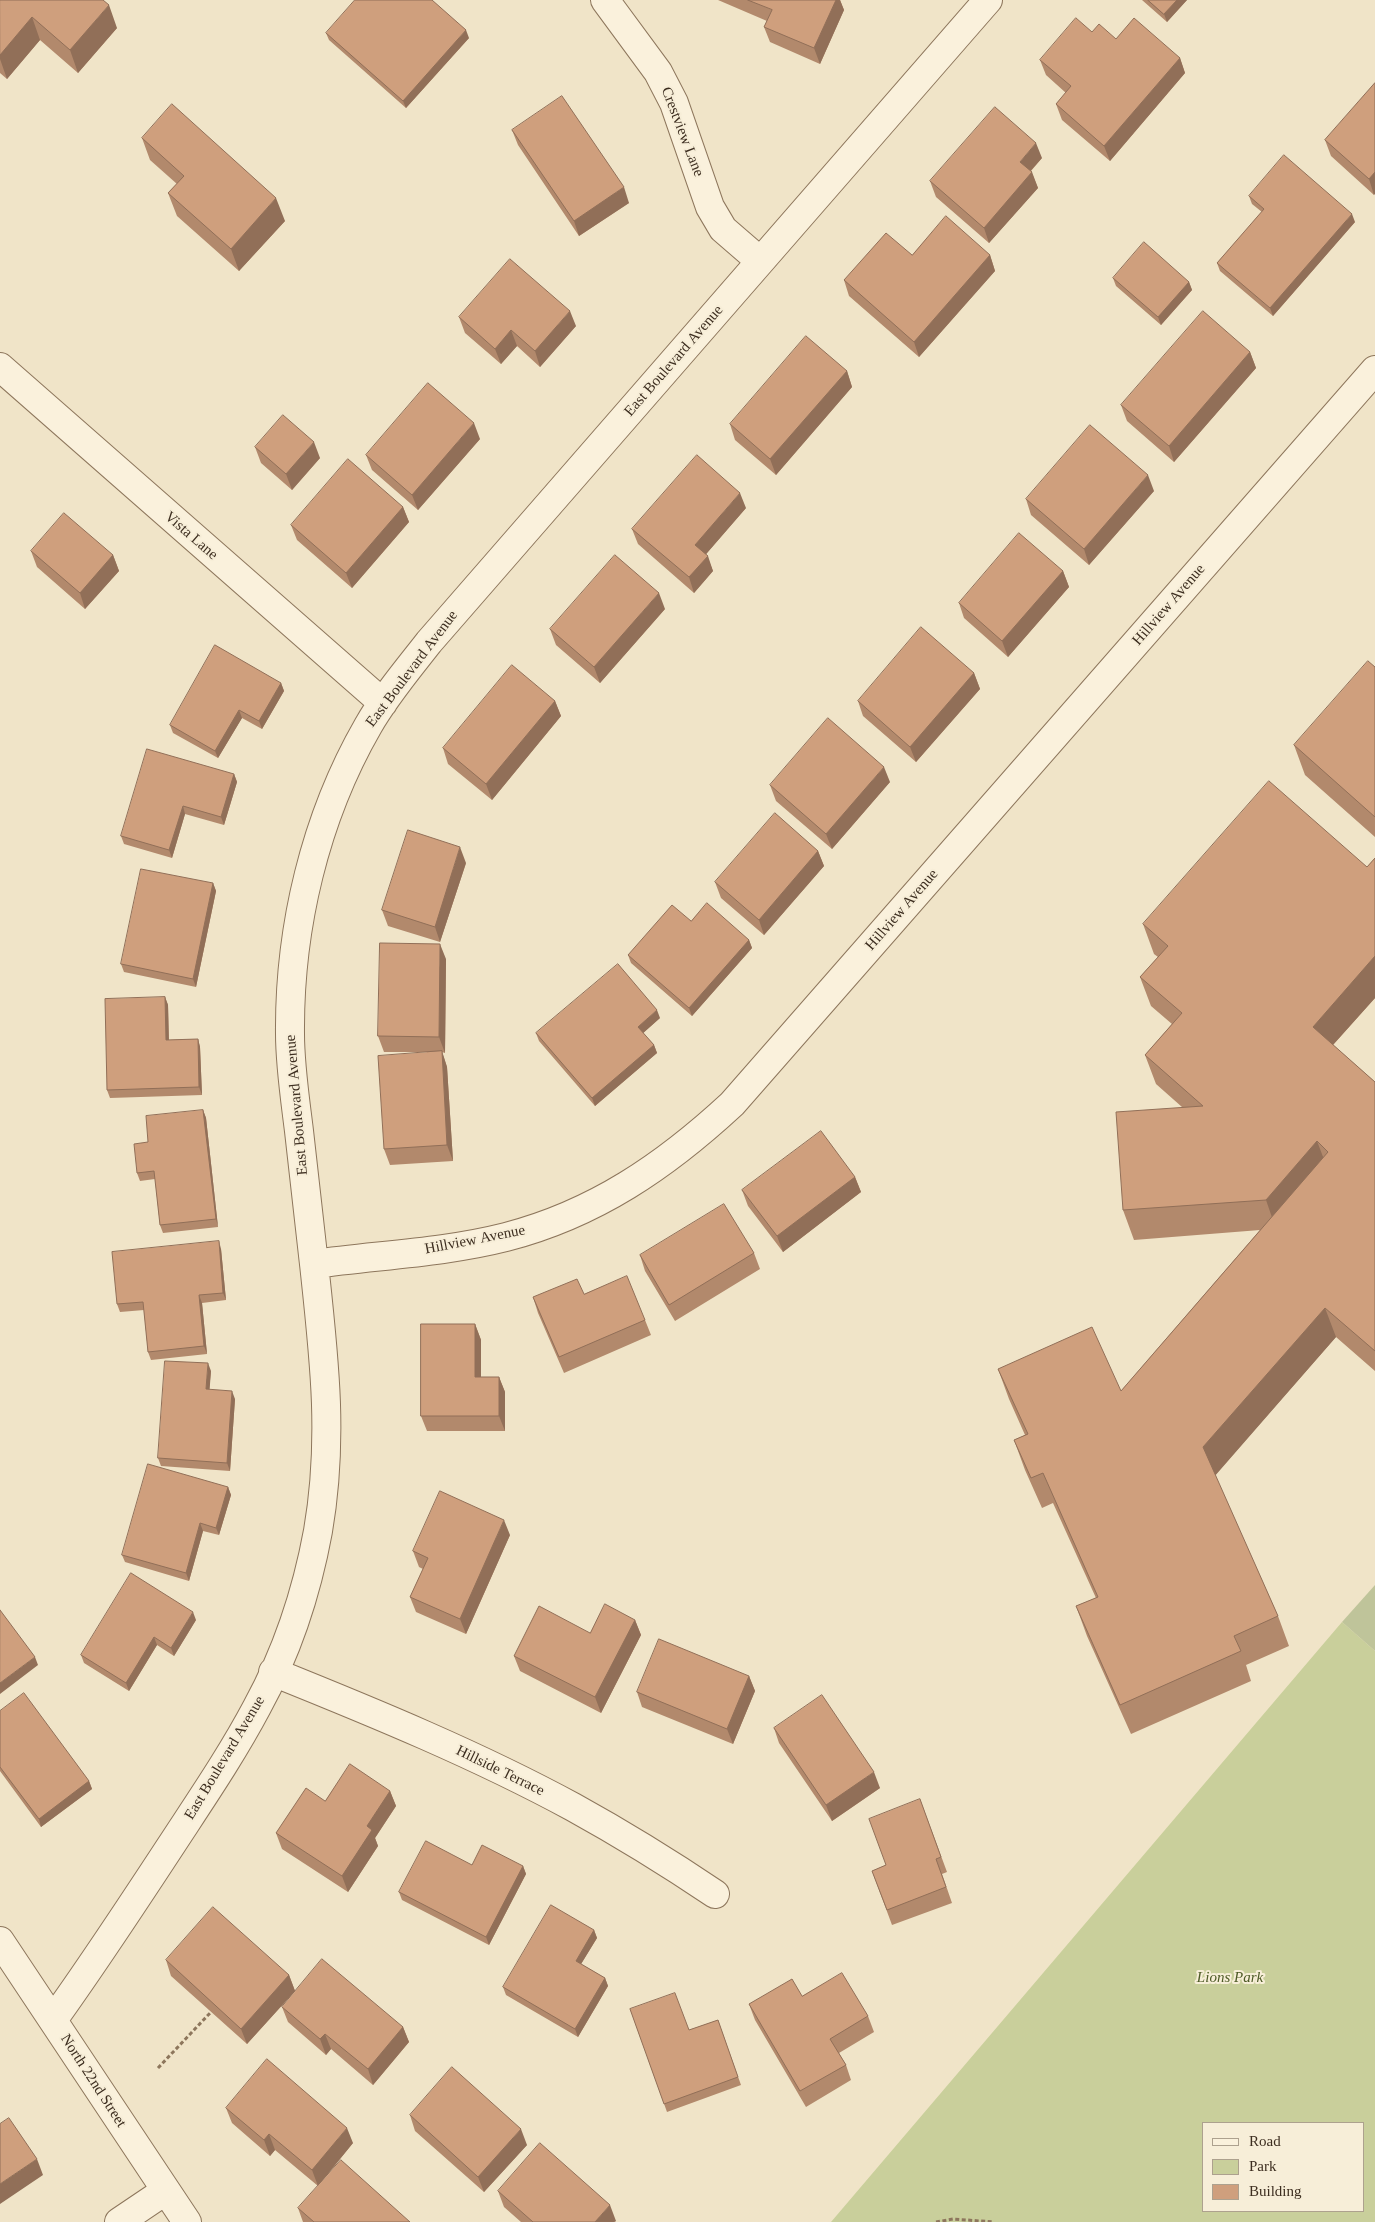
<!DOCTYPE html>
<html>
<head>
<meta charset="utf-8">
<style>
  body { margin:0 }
  #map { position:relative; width:1375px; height:2222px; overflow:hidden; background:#f0e4c8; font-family:"Times New Roman",serif }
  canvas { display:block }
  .legend { position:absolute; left:1202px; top:2122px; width:162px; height:90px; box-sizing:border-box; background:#f7eed8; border:1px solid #ada18e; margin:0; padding:6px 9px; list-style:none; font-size:15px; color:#3d2e20 }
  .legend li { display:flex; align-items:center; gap:10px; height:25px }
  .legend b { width:25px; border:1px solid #ada18e }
</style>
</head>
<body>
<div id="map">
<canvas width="1375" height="2222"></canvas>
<ul class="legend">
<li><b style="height:6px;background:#faf1dc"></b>Road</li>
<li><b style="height:14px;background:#c9cf9b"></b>Park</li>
<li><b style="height:14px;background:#cf9f7d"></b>Building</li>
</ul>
</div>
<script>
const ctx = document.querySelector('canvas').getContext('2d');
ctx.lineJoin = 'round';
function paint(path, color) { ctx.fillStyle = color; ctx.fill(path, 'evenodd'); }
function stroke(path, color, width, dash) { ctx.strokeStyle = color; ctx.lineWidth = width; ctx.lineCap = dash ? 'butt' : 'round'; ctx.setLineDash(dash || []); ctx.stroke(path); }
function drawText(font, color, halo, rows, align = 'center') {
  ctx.font = font + ' "Times New Roman",serif'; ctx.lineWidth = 4; ctx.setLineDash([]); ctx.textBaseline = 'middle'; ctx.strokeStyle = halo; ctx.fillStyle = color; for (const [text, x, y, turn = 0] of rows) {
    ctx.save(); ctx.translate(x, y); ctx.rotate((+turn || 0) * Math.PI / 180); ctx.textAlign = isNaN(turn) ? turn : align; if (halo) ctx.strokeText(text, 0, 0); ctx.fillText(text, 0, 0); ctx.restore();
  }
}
const green = new Path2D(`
  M1342,1622L1375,1651V2222H831ZM1204,2123H1364V2211H1204Z`);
const cemetery = new Path2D(`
  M1375,1585V1651L1342,1622Z`);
const path = new Path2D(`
  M158,2068L211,2012
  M936,2222L953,2219L994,2222`);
const street = new Path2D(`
  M605,0L658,72L674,103L710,207L723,229L760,261
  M0,367L383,703
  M314,1264C377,1255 443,1253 506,1237C595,1214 665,1166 732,1104L1375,370
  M273,1672C375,1713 477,1755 573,1807C622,1834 669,1863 715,1894
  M0,1941L187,2222
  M53,2020C94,1963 132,1905 170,1847C200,1801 231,1756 257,1707C286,1654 307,1591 318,1531C334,1439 324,1356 314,1264C309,1220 304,1175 299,1131C295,1098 290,1066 290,1034C289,928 315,818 368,726C385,696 408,669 429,642L988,0
  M119,2222L165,2191`);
const wall = new Path2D(`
  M0,0L117,28L78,73L40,40L7,79L0,73Z
  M718,0H840L844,10L820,64L770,42L764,27L767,21Z
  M1142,0H1187L1167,22Z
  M1092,32L1180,58L1185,73L1110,161L1062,120L1056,104L1066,93L1046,75L1040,60Z
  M326,33L469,38L406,108L329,40Z
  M1375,83L1374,195L1331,156L1325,140Z
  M512,130L629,203L579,236L518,145Z
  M142,138L285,221L239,271L177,216L168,193L177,184L150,160Z
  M1042,158L1031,171L1038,188L989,243L936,197L930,181Z
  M1249,196L1355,222L1273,316L1220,271L1217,263L1262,212L1252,204Z
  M912,255H990L995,271L919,357L849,296L844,280Z
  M1113,278L1189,282L1192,290L1161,325L1116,286Z
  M459,317L576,326L540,367L517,346L501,364L465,333Z
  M1250,352L1256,368L1174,462L1127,421L1121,405Z
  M847,371L852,387L776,475L735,440L730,424Z
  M480,439L418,510L372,470L366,455Z
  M255,447L320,458L292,490L261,463Z
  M1154,491L1089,565L1031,515L1026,499Z
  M403,507L409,522L352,588L297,540L291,525Z
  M746,508L706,554L713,571L694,593L638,544L632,529Z
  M31,551L113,555L119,571L85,609L37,567Z
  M1063,571L1069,587L1008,657L964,618L959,603Z
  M665,609L600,683L556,645L550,629Z
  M1375,667V837L1305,775L1294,745Z
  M974,673L980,689L916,762L863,716L858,701Z
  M281,683L284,691L262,729L242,718L218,758L173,733L170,725Z
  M555,701L561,716L492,800L448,764L443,748Z
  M234,774L237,782L224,825L185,814L172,858L124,844L121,836Z
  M890,782L832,849L776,801L770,785Z
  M818,851L824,866L764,935L721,898L715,882Z
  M1375,858V998L1333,1045L1375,1082V1371L1336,1337L1215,1475L1278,1616L1289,1646L1246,1665L1251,1681L1131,1734L1087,1636L1076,1606L1096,1598L1053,1503L1042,1508L1025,1470L1014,1440L1025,1435L1009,1399L998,1369L1121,1391L1260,1230L1134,1240L1123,1210L1182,1107L1156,1084L1145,1055L1172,1024L1151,1006L1140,977L1158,957L1154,954L1143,924L1367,867Z
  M466,863L440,942L388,926L382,910Z
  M213,883L216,891L196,987L124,972L121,964Z
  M691,921L749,940L752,948L692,1016L631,963L628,955Z
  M446,959L445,1053L442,1052L447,1067L453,1161L390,1165L384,1149L427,1052H384L378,1036Z
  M165,997L168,1005L169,1040L198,1039L200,1047L202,1095L110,1098L107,1090Z
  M660,1018L643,1033L654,1045L657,1053L595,1106L539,1041L536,1033Z
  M203,1110L206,1118L218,1227L163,1233L160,1225L155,1179L140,1181L137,1173L148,1142Z
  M855,1177L861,1192L783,1252L748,1206L742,1190Z
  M221,1249L226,1300L202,1303L207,1354L151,1360L148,1352L144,1310L120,1312L117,1304Z
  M754,1253L760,1269L675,1321L645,1271L640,1255Z
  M584,1294L645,1320L651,1335L564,1373L538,1313L533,1297Z
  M475,1324L481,1340V1377H499L505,1392V1431H427L421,1416Z
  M211,1371L209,1390L235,1399L230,1471L161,1466L158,1458Z
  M228,1487L231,1495L219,1535L203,1531L189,1581L125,1562L122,1555Z
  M510,1535L466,1634L416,1612L410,1597L423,1569L419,1567L413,1551Z
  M196,1620L174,1656L157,1645L129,1691L84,1663L81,1655Z
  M635,1620L641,1635L601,1713L520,1671L514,1656Z
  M749,1676L755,1691L733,1744L642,1707L637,1692Z
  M0,1711L89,1781L92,1789L41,1827L0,1771Z
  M774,1728L880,1788L832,1821L779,1743Z
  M390,1791L396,1806L375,1838L378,1846L348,1892L282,1849L276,1833L325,1801Z
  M920,1799L947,1872L942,1874L952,1903L892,1925L872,1871L886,1865Z
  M472,1865L523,1866L526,1874L489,1945L402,1900L399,1892Z
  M594,1930L597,1938L581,1964L605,1978L608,1986L578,2037L506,1995L503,1987Z
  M166,1960L289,1975L295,1991L247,2044L171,1976Z
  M802,1996L868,2016L874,2032L839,2053L846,2065L851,2080L806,2107L755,2020L749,2004Z
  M282,2007L403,2027L409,2042L373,2085L331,2049L326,2055L288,2022Z
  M630,2009L689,2030L718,2020L741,2085L667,2112Z
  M226,2108L353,2143L318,2186L275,2150L270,2156L232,2123Z
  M410,2115L527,2145L484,2192L415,2131Z
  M498,2191L616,2221L614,2222H521L504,2207Z
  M298,2208L410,2222H303Z`);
const shadedWall = new Path2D(`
  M836,0H840L844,10L820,64L814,48Z
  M1177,0H1187L1167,22L1164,14Z
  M109,5L117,28L78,73L70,50Z
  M32,17L40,40L7,79L0,59V55Z
  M466,30L469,38L406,108L403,101Z
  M1180,58L1185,73L1110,161L1104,146Z
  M1036,143L1042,158L1025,177L1020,162Z
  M1032,172L1038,188L989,243L984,228Z
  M1375,172V194L1374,195L1369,179Z
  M624,187L629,203L579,236L574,221Z
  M276,198L285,221L239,271L231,249Z
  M1352,214L1355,222L1273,316L1270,308Z
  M990,255L995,271L919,357L914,342Z
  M1189,282L1192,290L1161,325L1158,317Z
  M570,311L576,326L540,367L535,351Z
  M511,330L517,346L501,364L495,349Z
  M1250,352L1256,368L1174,462L1169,446Z
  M847,371L852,387L776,475L770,459Z
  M474,423L480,439L418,510L412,495Z
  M314,442L320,458L292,490L286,474Z
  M1148,475L1154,491L1089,565L1084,549Z
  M740,493L746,508L701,560L695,545Z
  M403,507L409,522L352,588L346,573Z
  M113,555L119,571L85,609L80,593Z
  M708,556L713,571L694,593L689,577Z
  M1063,571L1069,587L1008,657L1002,641Z
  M659,593L665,609L600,683L594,667Z
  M974,673L980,689L916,762L910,747Z
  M281,683L284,691L262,729L259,721Z
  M555,701L561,716L492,800L486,784Z
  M239,710L242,718L218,758L215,751Z
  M884,767L890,782L832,849L826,834Z
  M234,774L237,782L224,825L221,817Z
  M183,806L185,814L172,858L169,850Z
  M460,847L466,863L440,942L435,927Z
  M818,851L824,866L764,935L759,920Z
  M213,883L216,891L196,987L193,979Z
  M749,940L752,948L692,1016L689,1008Z
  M440,944L446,959L445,1053L439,1037Z
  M1375,956V998L1323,1056L1313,1027Z
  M165,997L168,1005L169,1048L166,1040Z
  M657,1010L660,1018L641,1035L638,1027Z
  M198,1039L200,1047L202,1095L199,1087Z
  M654,1045L657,1053L595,1106L592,1098Z
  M442,1051L447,1067L453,1161L447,1145Z
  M203,1110L206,1118L218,1227L216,1219Z
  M1317,1141L1328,1170L1276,1229L1266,1200Z
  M855,1177L861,1192L783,1252L777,1236Z
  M219,1241L221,1249L226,1300L223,1293Z
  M199,1295L202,1303L207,1354L204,1346Z
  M1325,1308L1336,1337L1214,1477L1203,1447Z
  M475,1324L481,1340V1392L475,1377Z
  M208,1363L211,1371L209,1397L206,1389Z
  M499,1377L505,1392V1431L499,1416Z
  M232,1391L235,1399L230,1471L227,1463Z
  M228,1487L231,1495L219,1535L216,1528Z
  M504,1520L510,1535L466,1634L460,1619Z
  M200,1523L203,1531L189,1581L186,1573Z
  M193,1612L196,1620L174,1656L171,1648Z
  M635,1620L641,1635L601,1713L595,1697Z
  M154,1637L157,1645L129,1691L126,1683Z
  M35,1657L38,1665L0,1694V1683Z
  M749,1676L755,1691L733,1744L727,1729Z
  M874,1772L880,1788L832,1821L826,1805Z
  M89,1781L92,1789L41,1827L39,1819Z
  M390,1791L396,1806L375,1838L378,1846L348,1892L342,1876L367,1826Z
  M523,1866L526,1874L489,1945L486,1937Z
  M594,1930L597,1938L578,1969L576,1961Z
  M289,1975L295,1991L247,2044L241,2029Z
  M605,1978L608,1986L578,2037L575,2029Z
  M403,2027L409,2042L373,2085L368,2069Z
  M325,2034L331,2049L326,2055L320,2039Z
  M347,2128L353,2143L318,2186L312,2170Z
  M521,2129L527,2145L484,2192L478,2177Z
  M269,2134L275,2150L270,2156L264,2140Z
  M37,2159L43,2175L0,2204V2184Z
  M610,2205L616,2221L614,2222H595Z`);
const building = new Path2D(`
  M0,0H103L109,5L70,50L32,17L0,55Z
  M355,0H432L466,30L403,101L326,33Z
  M748,0H836L814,48L764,27L772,10Z
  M1148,0H1177L1164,14Z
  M1076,18L1092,32L1099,24L1116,39L1134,18L1180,58L1104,146L1056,104L1071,86L1040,60Z
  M1375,83V172L1369,179L1325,140Z
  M562,96L624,187L574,221L512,130Z
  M172,104L276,198L231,249L168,193L184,176L142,138Z
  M995,107L1036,143L1020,162L1032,172L984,228L930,181Z
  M1284,155L1352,214L1270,308L1217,263L1264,209L1249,196Z
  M946,216L990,255L914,342L844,280L886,233L912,255Z
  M1144,242L1189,282L1158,317L1113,278Z
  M510,259L570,311L535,351L511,330L495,349L459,317Z
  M1203,311L1250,352L1169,446L1121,405Z
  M806,336L847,371L770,459L730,424Z
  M428,383L474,423L412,495L366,455Z
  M283,415L314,442L286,474L255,447Z
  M1090,425L1148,475L1084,549L1026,499Z
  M697,455L740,493L695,545L708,556L689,577L632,529Z
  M348,459L403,507L346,573L291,525Z
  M64,513L113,555L80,593L31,551Z
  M1019,533L1063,571L1002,641L959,603Z
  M615,555L659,593L594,667L550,629Z
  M921,627L974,673L910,747L858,701Z
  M215,645L281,683L259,721L239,710L215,751L170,725Z
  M1368,661L1375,667V817L1294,745Z
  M512,665L555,701L486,784L443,748Z
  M828,718L884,767L826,834L770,785Z
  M147,749L234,774L221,817L183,806L169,850L121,836Z
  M1269,781L1367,867L1375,858V956L1313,1027L1375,1082V1351L1325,1308L1203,1447L1278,1616L1234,1636L1241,1651L1120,1705L1076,1606L1098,1597L1043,1473L1031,1478L1014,1440L1028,1434L998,1369L1092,1327L1121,1391L1328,1152L1317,1141L1266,1200L1123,1210L1116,1112L1203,1106L1145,1055L1182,1013L1140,977L1168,946L1143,924Z
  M775,813L818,851L759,920L715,882Z
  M408,830L460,847L435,927L382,910Z
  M141,869L213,883L193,979L121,964Z
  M707,903L749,940L689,1008L628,955L672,905L691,921Z
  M380,943L440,944L439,1037L378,1036Z
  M618,964L657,1010L638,1027L654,1045L592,1098L536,1033Z
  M165,997L166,1040L198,1039L199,1087L107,1090L105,999Z
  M442,1051L447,1145L384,1149L378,1056Z
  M203,1110L216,1219L160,1225L154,1171L137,1173L134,1144L148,1142L146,1116Z
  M821,1131L855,1177L777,1236L742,1190Z
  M724,1204L754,1253L669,1305L640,1255Z
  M219,1241L223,1293L199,1295L204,1346L148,1352L143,1302L117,1304L112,1252Z
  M627,1276L645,1320L559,1357L533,1297L577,1279L584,1294Z
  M421,1324H475V1377H499V1416H421Z
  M165,1361L208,1363L206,1389L232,1391L227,1463L158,1458Z
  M148,1464L228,1487L216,1528L200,1523L186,1573L122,1555Z
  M440,1491L504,1520L460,1619L410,1597L428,1558L413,1551Z
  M131,1573L193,1612L171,1648L154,1637L126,1683L81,1655Z
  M605,1604L635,1620L595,1697L514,1656L539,1606L590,1633Z
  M0,1610L35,1657L0,1683Z
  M659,1639L749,1676L727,1729L637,1692Z
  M24,1693L89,1781L39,1819L0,1767V1711Z
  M822,1695L874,1772L826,1805L774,1728Z
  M350,1764L390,1791L367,1826L372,1830L342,1876L276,1833L306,1788L325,1801Z
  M920,1799L941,1857L936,1859L946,1887L887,1910L872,1871L886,1865L869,1819Z
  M426,1841L472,1865L482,1845L523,1866L486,1937L399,1892Z
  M551,1905L594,1930L576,1961L605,1978L575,2029L503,1987Z
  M213,1907L289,1975L241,2029L166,1960Z
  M322,1959L403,2027L368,2069L325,2034L320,2039L282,2007Z
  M842,1973L868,2016L830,2039L846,2065L800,2091L749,2004L792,1979L802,1996Z
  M675,1993L689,2030L718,2020L738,2077L664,2104L630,2009Z
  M267,2059L347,2128L312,2170L269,2134L264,2140L226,2108Z
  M452,2067L521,2129L478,2177L410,2115Z
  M9,2118L37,2159L0,2184V2124Z
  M540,2143L610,2205L595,2222H533L498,2191Z
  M341,2160L410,2222H314L298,2208Z`);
const streetNames = [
  ["Crestview Lane",682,132,69],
  ["East Boulevard Avenue",674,361,-49],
  ["Vista Lane",191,536,41],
  ["Hillview Avenue",1169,605,-49],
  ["East Boulevard Avenue",412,669,-53],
  ["Hillview Avenue",902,910,-49],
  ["East Boulevard Avenue",297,1105,-95],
  ["Hillview Avenue",475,1240,-11],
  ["East Boulevard Avenue",225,1758,-59],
  ["Hillside Terrace",500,1771,26],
  ["North 22nd Street",93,2081,57]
];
const parkNames = [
  ["Lions Park",1230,1978]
];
paint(green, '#c9cf9b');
paint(cemetery, '#bfc49a');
stroke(street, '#8d765c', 30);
stroke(path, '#8d765c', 3, [4, 2.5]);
stroke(street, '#faf1dc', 28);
paint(wall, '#b2896c');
paint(shadedWall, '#916f58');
paint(building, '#cf9f7d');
stroke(building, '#916f58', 1);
drawText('15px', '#3d2e20', '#f7eed8', streetNames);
drawText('italic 15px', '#4d5a26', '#f7eed8', parkNames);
</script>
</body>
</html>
